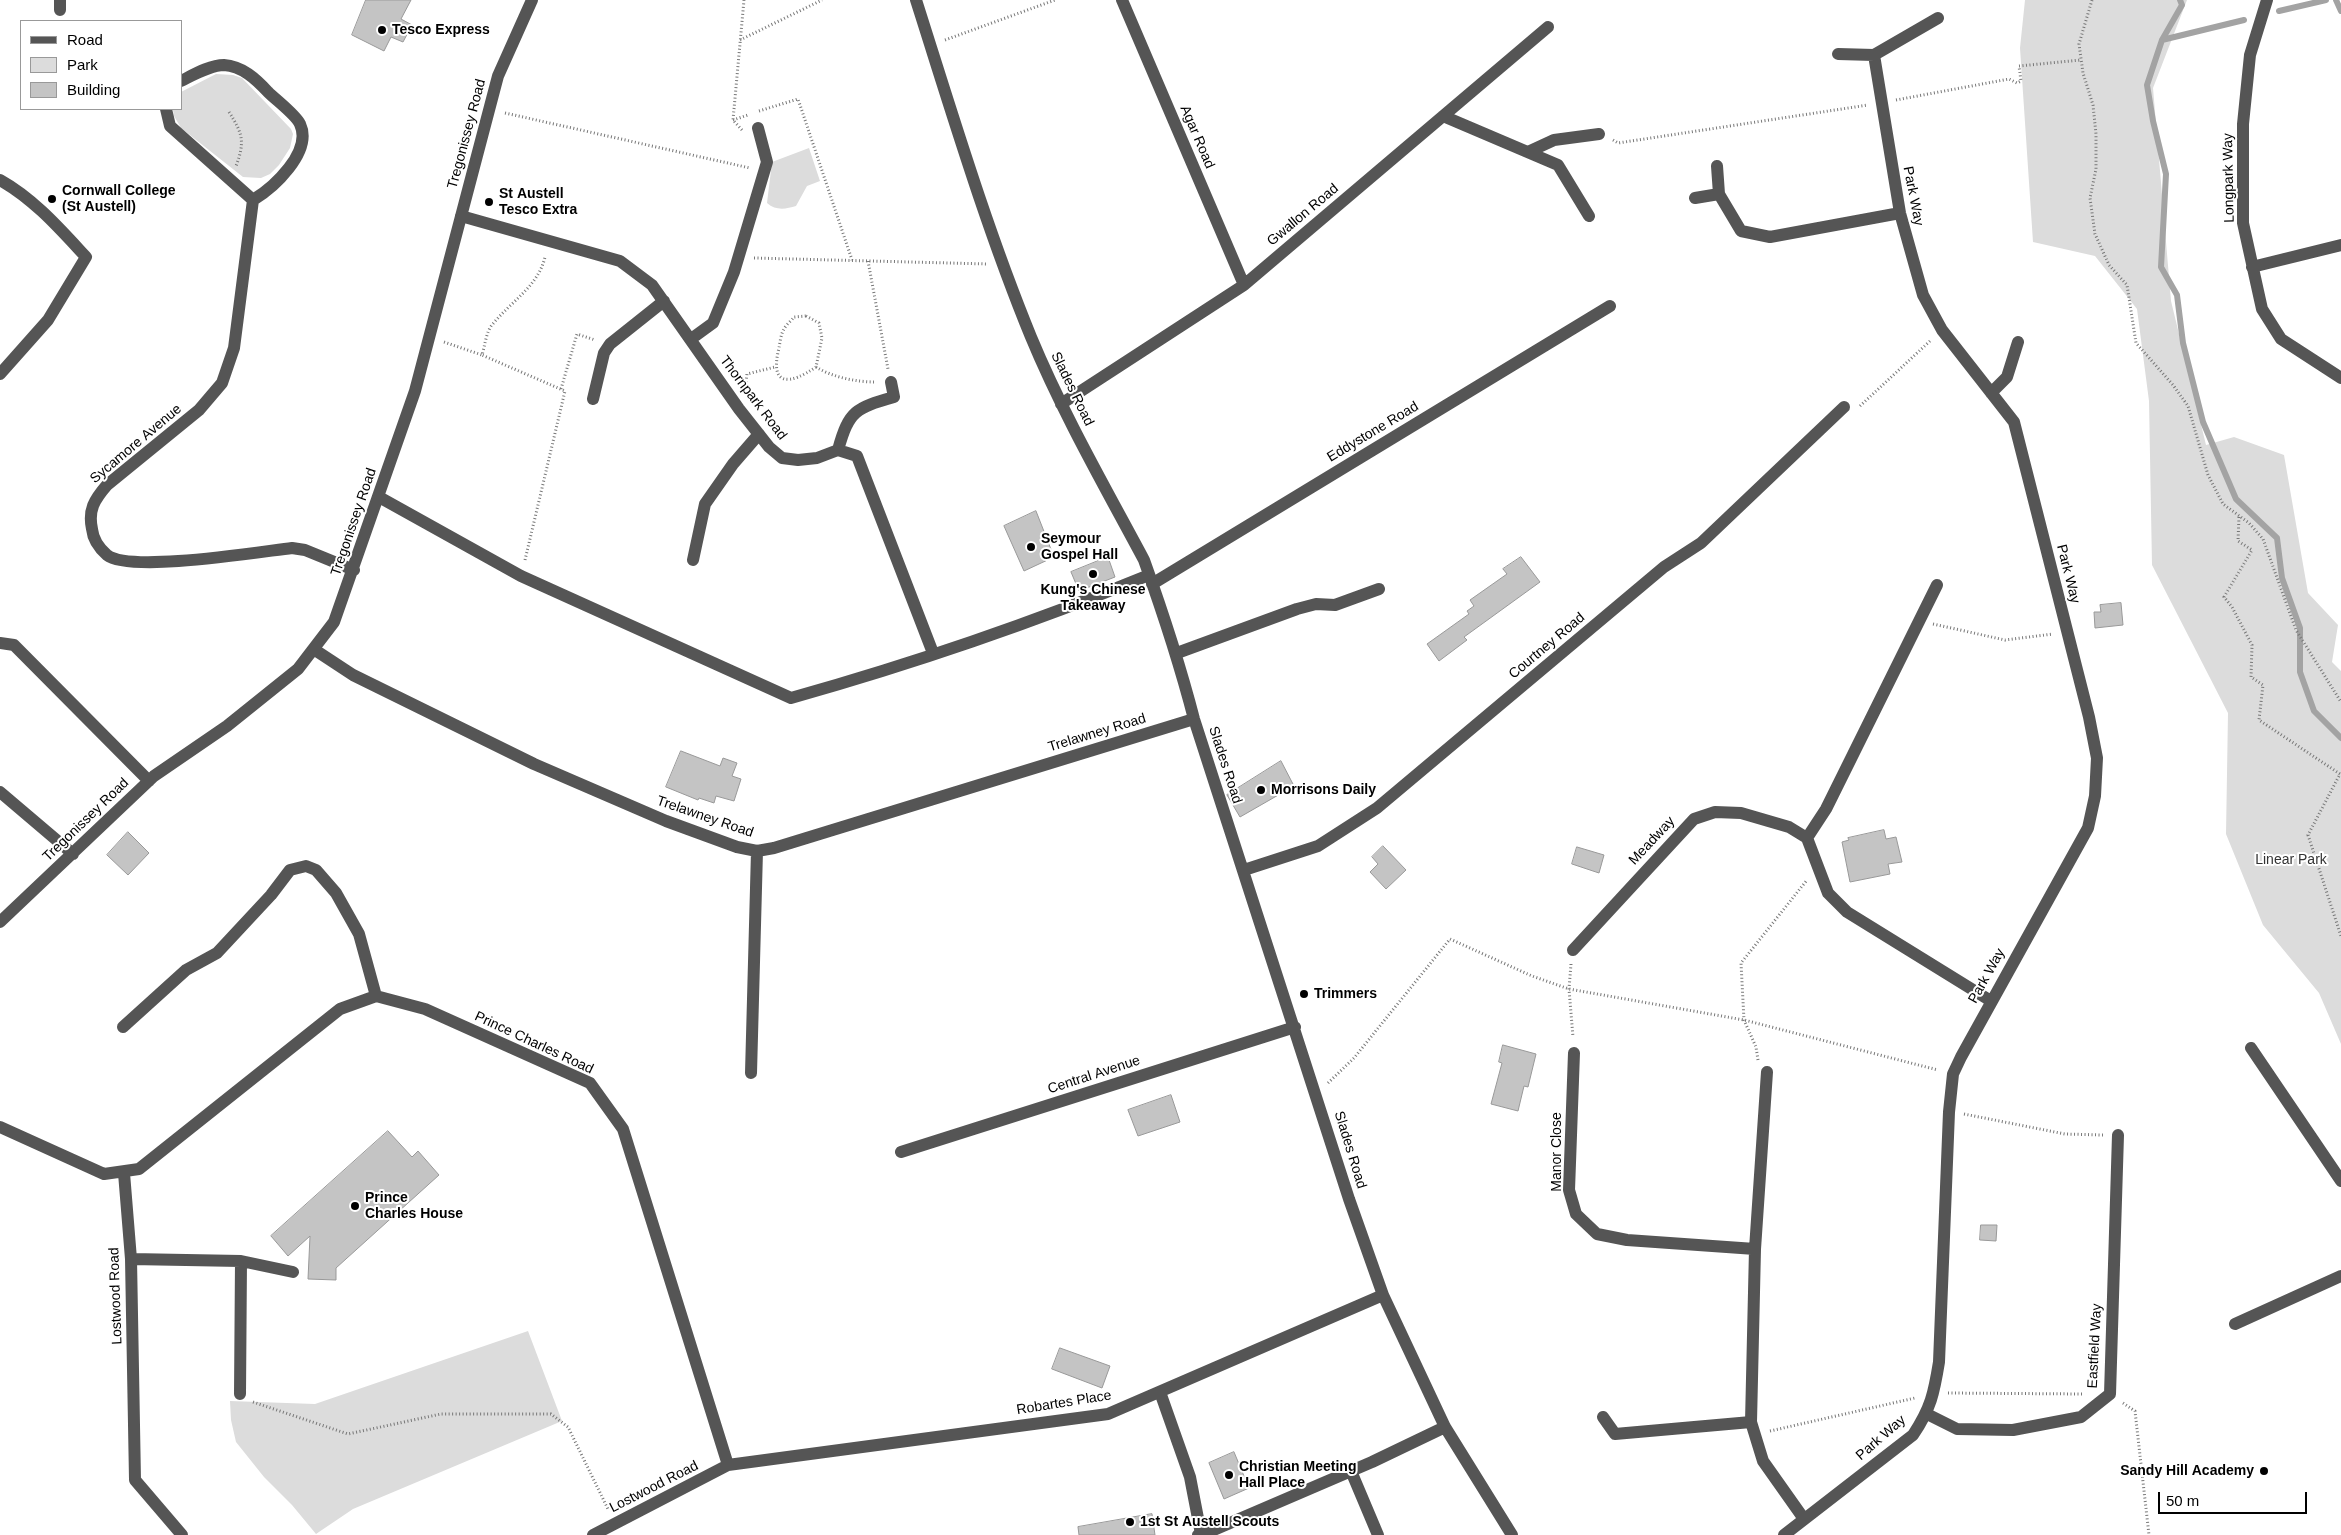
<!DOCTYPE html>
<html>
<head>
<meta charset="utf-8">
<style>
  body { margin:0 }
  #map { position:relative; width:2341px; height:1535px; overflow:hidden; background:#fff; font-family:Helvetica,sans-serif }
  canvas { display:block }
  .legend { position:absolute; left:20px; top:20px; width:162px; height:90px; box-sizing:border-box; background:#fff; border:1px solid #999; margin:0; padding:6px 9px; list-style:none; font-size:15px; color:#000 }
  .legend li { display:flex; align-items:center; gap:10px; height:25px }
  .legend b { width:25px; border:1px solid #999 }
  .scale { position:absolute; left:2158px; top:1492px; width:149px; height:22px; box-sizing:border-box; border:2px solid #000; border-top:0; padding-left:6px; font-size:15px; line-height:18px; white-space:nowrap; color:#000; -webkit-text-stroke:4px #fff; paint-order:stroke }
</style>
</head>
<body>
<div id="map">
<canvas width="2341" height="1535"></canvas>
<ul class="legend">
<li><b style="height:6px;background:#555"></b>Road</li>
<li><b style="height:14px;background:#dcdcdc"></b>Park</li>
<li><b style="height:14px;background:#c4c4c4"></b>Building</li>
</ul>
<div class="scale">50 m</div>
</div>
<script>
const ctx = document.querySelector('canvas').getContext('2d');
ctx.lineJoin = 'round';
function paint(path, color) { ctx.fillStyle = color; ctx.fill(path, 'evenodd'); }
function stroke(path, color, width, dash) { ctx.strokeStyle = color; ctx.lineWidth = width; ctx.lineCap = dash ? 'butt' : 'round'; ctx.setLineDash(dash || []); ctx.stroke(path); }
function drawText(font, color, halo, rows, align = 'center') {
  ctx.font = font + ' Helvetica,sans-serif'; ctx.lineWidth = 4; ctx.setLineDash([]); ctx.textBaseline = 'middle'; ctx.strokeStyle = halo; ctx.fillStyle = color; for (const [text, x, y, turn = 0] of rows) {
    ctx.save(); ctx.translate(x, y); ctx.rotate((+turn || 0) * Math.PI / 180); ctx.textAlign = isNaN(turn) ? turn : align; if (halo) ctx.strokeText(text, 0, 0); ctx.fillText(text, 0, 0); ctx.restore();
  }
}
const green = new Path2D(`
  M2025,0H2187L2153,88L2171,301L2206,445L2234,437L2284,455L2308,593L2338,625L2332,662L2341,671V1044L2319,993L2263,925L2226,834L2228,713L2152,565L2149,401L2137,309L2095,256L2033,242L2020,48Z
  M216,74L233,75L242,78L291,129L293,134L290,148L279,165L270,174L261,178L243,177L181,128L174,116L173,110L181,109V92Z
  M809,148L820,181L807,186L796,206C786,209 776,211 767,203L772,162Z
  M528,1331L562,1421L353,1509L316,1534L292,1505L264,1477L236,1442L231,1420L230,1401L315,1404Z`);
const stream = new Path2D(`
  M2180,0L2182,5L2162,40L2147,85L2153,121L2166,174L2161,267L2177,295L2183,343L2203,422L2236,499L2277,538L2282,578L2300,628V672L2314,711L2341,738
  M2336,0L2341,11
  M2279,11L2326,0
  M2162,40L2244,20`);
const building = new Path2D(`
  M366,0H411L401,19L412,25L403,42L391,37L384,51L352,35Z
  M1036,511L1054,557L1024,571L1004,526Z
  M1108,557L1115,577L1079,591L1071,572Z
  M1521,557L1540,582L1464,637L1467,640L1439,661L1427,644L1469,614L1467,611L1474,606L1470,600L1507,574L1503,569Z
  M2121,603L2123,625L2095,628L2094,612H2101L2100,605Z
  M681,751L720,766L723,758L737,763L732,776L741,779L734,801L716,796L714,803L699,798L698,800L666,787Z
  M1281,761L1294,786L1240,817L1227,795Z
  M1884,830L1886,839L1896,837L1902,862L1888,864L1890,874L1850,882L1842,842L1849,840L1848,838Z
  M128,832L149,853L128,875L107,855Z
  M1383,846L1406,870L1386,889L1370,872L1378,864L1372,857Z
  M1577,847L1604,855L1599,873L1572,864Z
  M1503,1045L1536,1054L1528,1087L1524,1086L1518,1111L1491,1104L1502,1063L1499,1062Z
  M1171,1095L1180,1122L1138,1136L1128,1110Z
  M388,1131L412,1157L418,1151L439,1175L336,1268V1280L308,1279L310,1236L288,1256L271,1236Z
  M1981,1225H1997L1996,1241L1980,1240Z
  M1060,1348L1110,1366L1102,1388L1052,1369Z
  M1234,1452L1249,1488L1224,1499L1209,1463Z
  M1152,1514L1155,1535H1079L1078,1527Z`);
const path = new Path2D(`
  M2092,0L2079,44L2083,73L2093,105L2096,134V169L2090,198L2095,234L2109,265L2127,285L2136,343L2173,385L2188,406L2208,475L2223,504L2249,523L2263,539L2296,630L2341,702
  M740,40L822,0
  M945,40L1055,0
  M1896,100L2009,79L2017,83L2021,81L2019,66L2081,60
  M759,111L798,99L852,260
  M229,112C243,134 245,142 236,166
  M505,113L750,168
  M733,120L748,115
  M742,130L733,120L744,0
  M1613,140L1618,143L1868,105
  M754,258L988,264
  M868,261L888,369
  M806,316L819,323L822,338L816,367C790,385 769,387 779,348C780,342 781,334 784,329C786,325 791,321 794,317Z
  M444,342L482,355
  M816,367C832,377 856,382 875,382
  M561,389L577,334L595,340
  M745,389L747,374L775,367
  M1860,406L1930,341
  M2239,517L2238,541L2252,550L2224,597L2232,607L2252,645L2251,677L2263,685L2259,720L2340,774L2308,835L2341,936
  M525,560L565,391L482,355C485,346 486,332 492,325C511,301 538,287 545,257
  M1933,624L2005,640L2053,634
  M1571,964L1569,989L1573,1037
  M1758,1060L1756,1047L1744,1020L1741,963L1807,880
  M1328,1083L1354,1058L1450,939L1532,976L1569,989L1744,1020L1938,1070
  M1964,1114L2065,1134L2103,1135
  M1948,1393L2084,1394
  M253,1402L348,1434L441,1414H551L568,1427L608,1509
  M2123,1403L2135,1411L2149,1535
  M1770,1431L1915,1398`);
const minor = new Path2D(`
  M60,0V10
  M916,0C952,113 986,227 1031,337C1063,414 1105,487 1144,560C1163,613 1180,665 1194,719L1349,1199L1383,1295L1445,1427L1512,1535
  M1122,0L1244,285
  M2267,0L2250,55L2243,124V223L2262,309L2281,339L2341,378
  M1838,54L1874,55
  M181,81C193,75 210,65 224,65C242,66 256,79 268,92C276,100 296,115 300,124C313,152 273,188 253,200
  M166,109L170,126L253,200
  M1443,116L1558,165L1589,216
  M1528,152L1554,140L1599,134
  M1717,166L1719,194L1741,231L1770,237L1900,213
  M0,180C34,199 60,229 86,257L48,320L0,374
  M1695,198L1719,194
  M253,200L234,348L222,383L199,410L107,485C94,500 88,510 92,529C93,539 99,548 107,555C130,573 258,552 292,548L305,550L354,570
  M461,216L620,261L652,285L739,409L769,447L782,458L798,460L817,458L838,450L857,456L933,653
  M2252,267L2341,245
  M691,339L713,323L734,272L767,162L758,128
  M1991,393L2007,377L2018,342
  M593,399L604,353L610,344L664,301
  M1061,404L1244,285L1548,27
  M838,450C849,410 856,408 894,397L891,382
  M379,497L521,576L791,698C912,664 1032,623 1149,575
  M693,560L705,504L733,464L759,434
  M1152,584L1610,306
  M0,643L14,645L149,781
  M315,650L353,675L534,764L666,821L737,847L757,851L774,848L1194,719
  M1177,653L1297,609L1316,604L1335,605L1379,589
  M0,792L73,854
  M1807,838L1826,809L1937,585
  M1244,870L1318,846L1377,808L1664,567L1701,543L1844,407
  M0,922L154,776L227,726L298,669L334,622L415,391L498,76L532,0
  M1573,950L1694,819L1715,812L1741,813L1789,827L1807,838L1828,893L1847,912L1991,1001
  M123,1027L186,970L217,953L271,895L290,870L306,866L316,870L336,893L359,934L376,996
  M2251,1048L2341,1181
  M1574,1053L1569,1190L1576,1214L1597,1234L1627,1240L1755,1249
  M1767,1072L1755,1249L1751,1422L1763,1461L1804,1519
  M751,1073L757,851
  M0,1127L104,1174L139,1169L340,1009L376,996L425,1009L590,1083L623,1129L728,1465
  M901,1152L1295,1027
  M124,1173L131,1259L135,1480L182,1535
  M131,1259L241,1261L293,1272
  M2235,1324L2341,1276
  M1160,1392L1190,1477L1201,1534L1198,1535
  M240,1394L241,1261
  M1927,1414L1957,1429L2013,1430L2081,1417L2110,1394L2118,1135
  M1603,1417L1615,1434L1751,1422
  M1351,1471L1378,1535
  M593,1535L728,1465L1108,1414L1383,1295
  M1202,1535L1372,1462L1445,1427
  M1784,1535L1913,1435C1931,1408 1934,1393 1939,1362L1949,1112L1953,1074L1961,1057L2088,828L2095,796L2097,758L2089,717L2014,422L1942,330L1923,295L1900,213L1874,55L1938,18`);
const markers = [
  [382,30,5,"#000"],
  [52,199,5,"#000"],
  [489,202,5,"#000"],
  [1031,547,5,"#000"],
  [1093,574,5,"#000"],
  [1261,790,5,"#000"],
  [1304,994,5,"#000"],
  [355,1206,5,"#000"],
  [2264,1471,5,"#000"],
  [1229,1475,5,"#000"],
  [1130,1522,5,"#000"]
];
const poiNames = [
  ["Tesco Express",392,30],
  ["Cornwall College",62,191],
  ["(St Austell)",62,207],
  ["St Austell",499,194],
  ["Tesco Extra",499,210],
  ["Seymour",1041,539],
  ["Gospel Hall",1041,555],
  ["Kung's Chinese",1093,590,"center"],
  ["Takeaway",1093,606,"center"],
  ["Morrisons Daily",1271,790],
  ["Trimmers",1314,994],
  ["Prince",365,1198],
  ["Charles House",365,1214],
  ["Christian Meeting",1239,1467],
  ["Hall Place",1239,1483],
  ["Sandy Hill Academy",2254,1471,"right"],
  ["1st St Austell Scouts",1140,1522]
];
const streetNames = [
  ["Tregonissey Road",467,134,-75],
  ["Agar Road",1197,137,67],
  ["Longpark Way",2229,178,-91],
  ["Park Way",1913,196,79],
  ["Gwallon Road",1303,215,-40],
  ["Slades Road",1072,389,64],
  ["Thornpark Road",753,398,53],
  ["Eddystone Road",1373,432,-31],
  ["Sycamore Avenue",136,444,-40],
  ["Tregonissey Road",354,522,-71],
  ["Park Way",2068,574,76],
  ["Courtney Road",1547,646,-40],
  ["Trelawney Road",1097,733,-17],
  ["Slades Road",1225,765,72],
  ["Trelawney Road",705,817,19],
  ["Tregonissey Road",86,820,-44],
  ["Meadway",1652,841,-47],
  ["Park Way",1987,976,-61],
  ["Prince Charles Road",534,1043,25],
  ["Central Avenue",1094,1075,-18],
  ["Slades Road",1350,1150,73],
  ["Manor Close",1557,1152,-90],
  ["Lostwood Road",116,1296,-92],
  ["Eastfield Way",2095,1346,-87],
  ["Robartes Place",1064,1403,-9],
  ["Park Way",1881,1438,-41],
  ["Lostwood Road",654,1487,-27]
];
const parkNames = [
  ["Linear Park",2291,860]
];
paint(green, '#dcdcdc');
stroke(stream, '#a3a3a3', 6);
paint(building, '#c4c4c4');
stroke(building, '#999', 1);
stroke(path, '#777', 3, [1, 2.5]);
stroke(minor, '#555', 12);
for (const [x, y, r, color] of markers) { const dot = new Path2D(); dot.arc(x, y, r, 0, 2 * Math.PI); ctx.fillStyle = color; ctx.fill(dot); stroke(dot, '#fff', 2); }
drawText('bold 14px', '#000', '#fff', poiNames, 'left');
drawText('14px', '#000', '#fff', streetNames);
drawText('14px', '#333', '#fff', parkNames);
</script>
</body>
</html>
